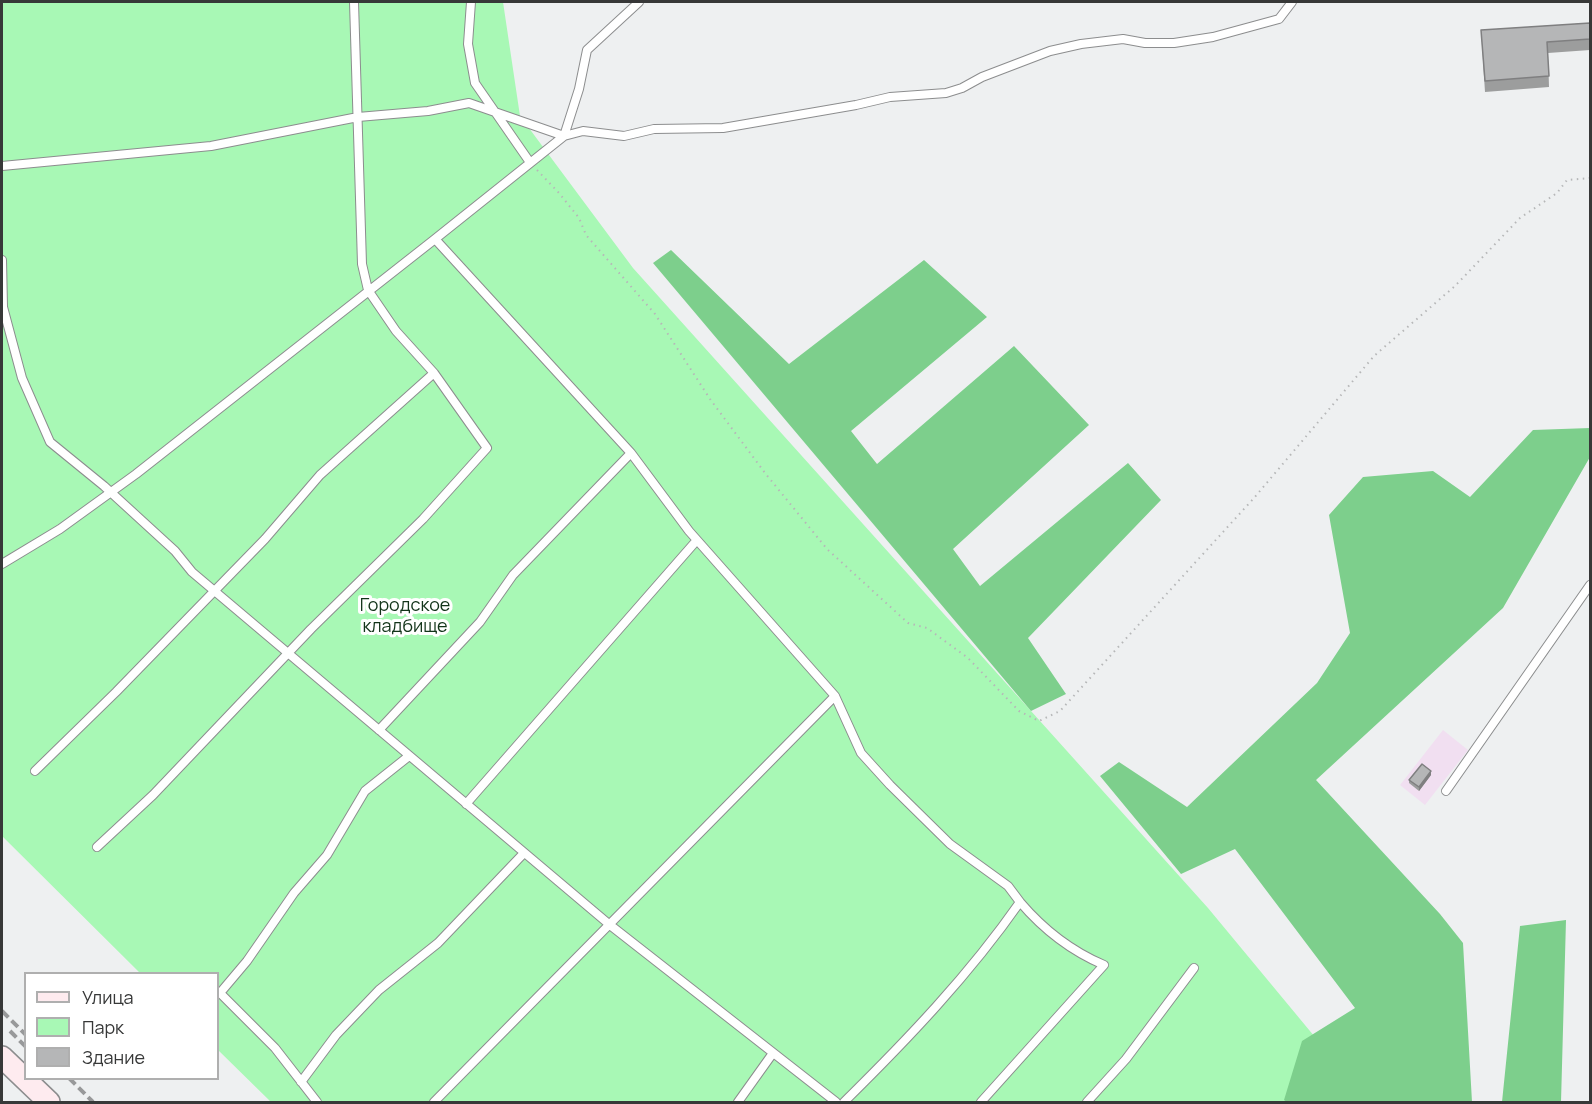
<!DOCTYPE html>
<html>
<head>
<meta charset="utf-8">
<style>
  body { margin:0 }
  #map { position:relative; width:1592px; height:1104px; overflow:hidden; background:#eef0f1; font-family:Manrope,sans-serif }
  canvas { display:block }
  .frame { position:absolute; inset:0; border:3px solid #373838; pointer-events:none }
  .legend { position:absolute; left:24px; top:972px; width:195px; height:108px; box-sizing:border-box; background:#fff; border:2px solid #afafaf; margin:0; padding:8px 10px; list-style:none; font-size:18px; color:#373838 }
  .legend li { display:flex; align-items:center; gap:12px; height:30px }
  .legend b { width:30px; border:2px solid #afafaf }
</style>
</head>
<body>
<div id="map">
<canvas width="1592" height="1104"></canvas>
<div class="frame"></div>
<ul class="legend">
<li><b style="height:8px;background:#feebef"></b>Улица</li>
<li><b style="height:16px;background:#a8f8b5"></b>Парк</li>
<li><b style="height:16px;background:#b5b6b7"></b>Здание</li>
</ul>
</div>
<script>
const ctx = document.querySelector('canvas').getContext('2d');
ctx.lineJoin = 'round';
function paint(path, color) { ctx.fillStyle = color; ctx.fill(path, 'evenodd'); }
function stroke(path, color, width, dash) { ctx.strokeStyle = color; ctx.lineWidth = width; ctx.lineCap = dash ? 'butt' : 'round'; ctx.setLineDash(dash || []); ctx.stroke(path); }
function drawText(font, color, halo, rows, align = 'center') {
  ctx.font = font + ' Manrope,sans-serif'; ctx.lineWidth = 6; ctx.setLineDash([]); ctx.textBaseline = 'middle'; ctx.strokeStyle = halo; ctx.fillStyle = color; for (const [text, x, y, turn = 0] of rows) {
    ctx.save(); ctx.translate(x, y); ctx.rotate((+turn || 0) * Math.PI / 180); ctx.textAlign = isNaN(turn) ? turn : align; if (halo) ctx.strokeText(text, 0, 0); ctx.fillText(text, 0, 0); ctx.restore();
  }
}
const industrial = new Path2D(`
  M1443,730L1468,750L1425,805L1400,785Z`);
const green = new Path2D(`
  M2,2H503L520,116L633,268L1208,908L1329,1054L1380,1102H271L218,1050V974L140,973L2,836Z`);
const forest = new Path2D(`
  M671,250L789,364L924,260L987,317L851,431L877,464L1014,346L1089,425L953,549L980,586L1128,463L1161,500L1028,638L1066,694L1031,711L653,263Z
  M1590,428V457L1503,608L1316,780L1440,914L1463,943L1472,1102H1287L1284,1100L1302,1041L1355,1008L1235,849L1181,874L1100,776L1119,762L1187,807L1317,683L1350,633L1329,515L1363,477L1433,471L1470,497L1533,430Z
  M1566,920L1561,1102H1502L1520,926Z`);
const path = new Path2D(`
  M537,170L559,193L579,218L586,235L655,314L710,399L765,473L827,549L908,623L927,628L968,658L1019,711L1039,721L1060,711L1254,498L1374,356L1455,286L1520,218L1557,193L1567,180L1590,178`);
const lane = new Path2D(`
  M471,2L468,44L475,83L529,161
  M2,166L211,146L358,117L428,111L469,103L564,136L579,89L587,50L639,2
  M435,239L564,136L583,131L624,136L654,129L723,128L856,105L890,97L946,93L962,88L982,77L1050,51L1081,44L1123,39L1145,43H1174L1213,37L1279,19L1292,2
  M2,260L3,307L22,378L50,442L104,486L175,551L192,572L610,925L836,1102
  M2,564L60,529L136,474L435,239L631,453L689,531L835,696L434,1102
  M835,696L861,753L890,785L950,844L1008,886L1020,902C969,975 907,1040 844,1102
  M379,730L480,622L513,575L631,453
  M35,771L116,692L265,539L320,475L434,373
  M1446,791L1590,585
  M466,804L697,540
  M97,847L153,795L311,629L423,519L487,448L434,373L396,331L368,290L362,264L354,2
  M301,1082L336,1035L379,990L438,943L524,853
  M317,1102L275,1048L220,993L247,961L294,893L327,855L365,791L409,756
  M738,1102L773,1053
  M981,1102L1104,965C1071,951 1043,929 1020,902
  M1087,1102L1126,1059L1194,968`);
const secondary = new Path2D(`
  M2,1057L49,1102`);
const rail = new Path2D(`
  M2,1011L26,1035
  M10,1031L26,1047
  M69,1078L93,1102`);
const wall = new Path2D(`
  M1590,23V50L1548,53L1549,87L1485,92L1481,30Z
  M1431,775L1419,791L1409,783V780Z`);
const shadedWall = new Path2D(`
  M1431,771V775L1419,791V787Z`);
const building = new Path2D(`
  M1590,23V39L1547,42L1549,76L1485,81L1481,30Z
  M1422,764L1431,771L1419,787L1409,780Z`);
const parkNames = [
  ["Городское",405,606],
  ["кладбище",405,627]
];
paint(industrial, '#f1dff1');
paint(green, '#a8f8b5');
paint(forest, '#7dcf8c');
stroke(lane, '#8c8d8e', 10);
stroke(secondary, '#8c8d8e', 24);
stroke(path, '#b6b7b8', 2, [1.5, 4.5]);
stroke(lane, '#fff', 8);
stroke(secondary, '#feebef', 21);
stroke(rail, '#98999a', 4, [9, 4.5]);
paint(wall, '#9c9d9d');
paint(shadedWall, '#7f7f80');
paint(building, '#b5b6b7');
stroke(building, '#7f7f80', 1.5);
drawText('18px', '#123419', '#fff', parkNames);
</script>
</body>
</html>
